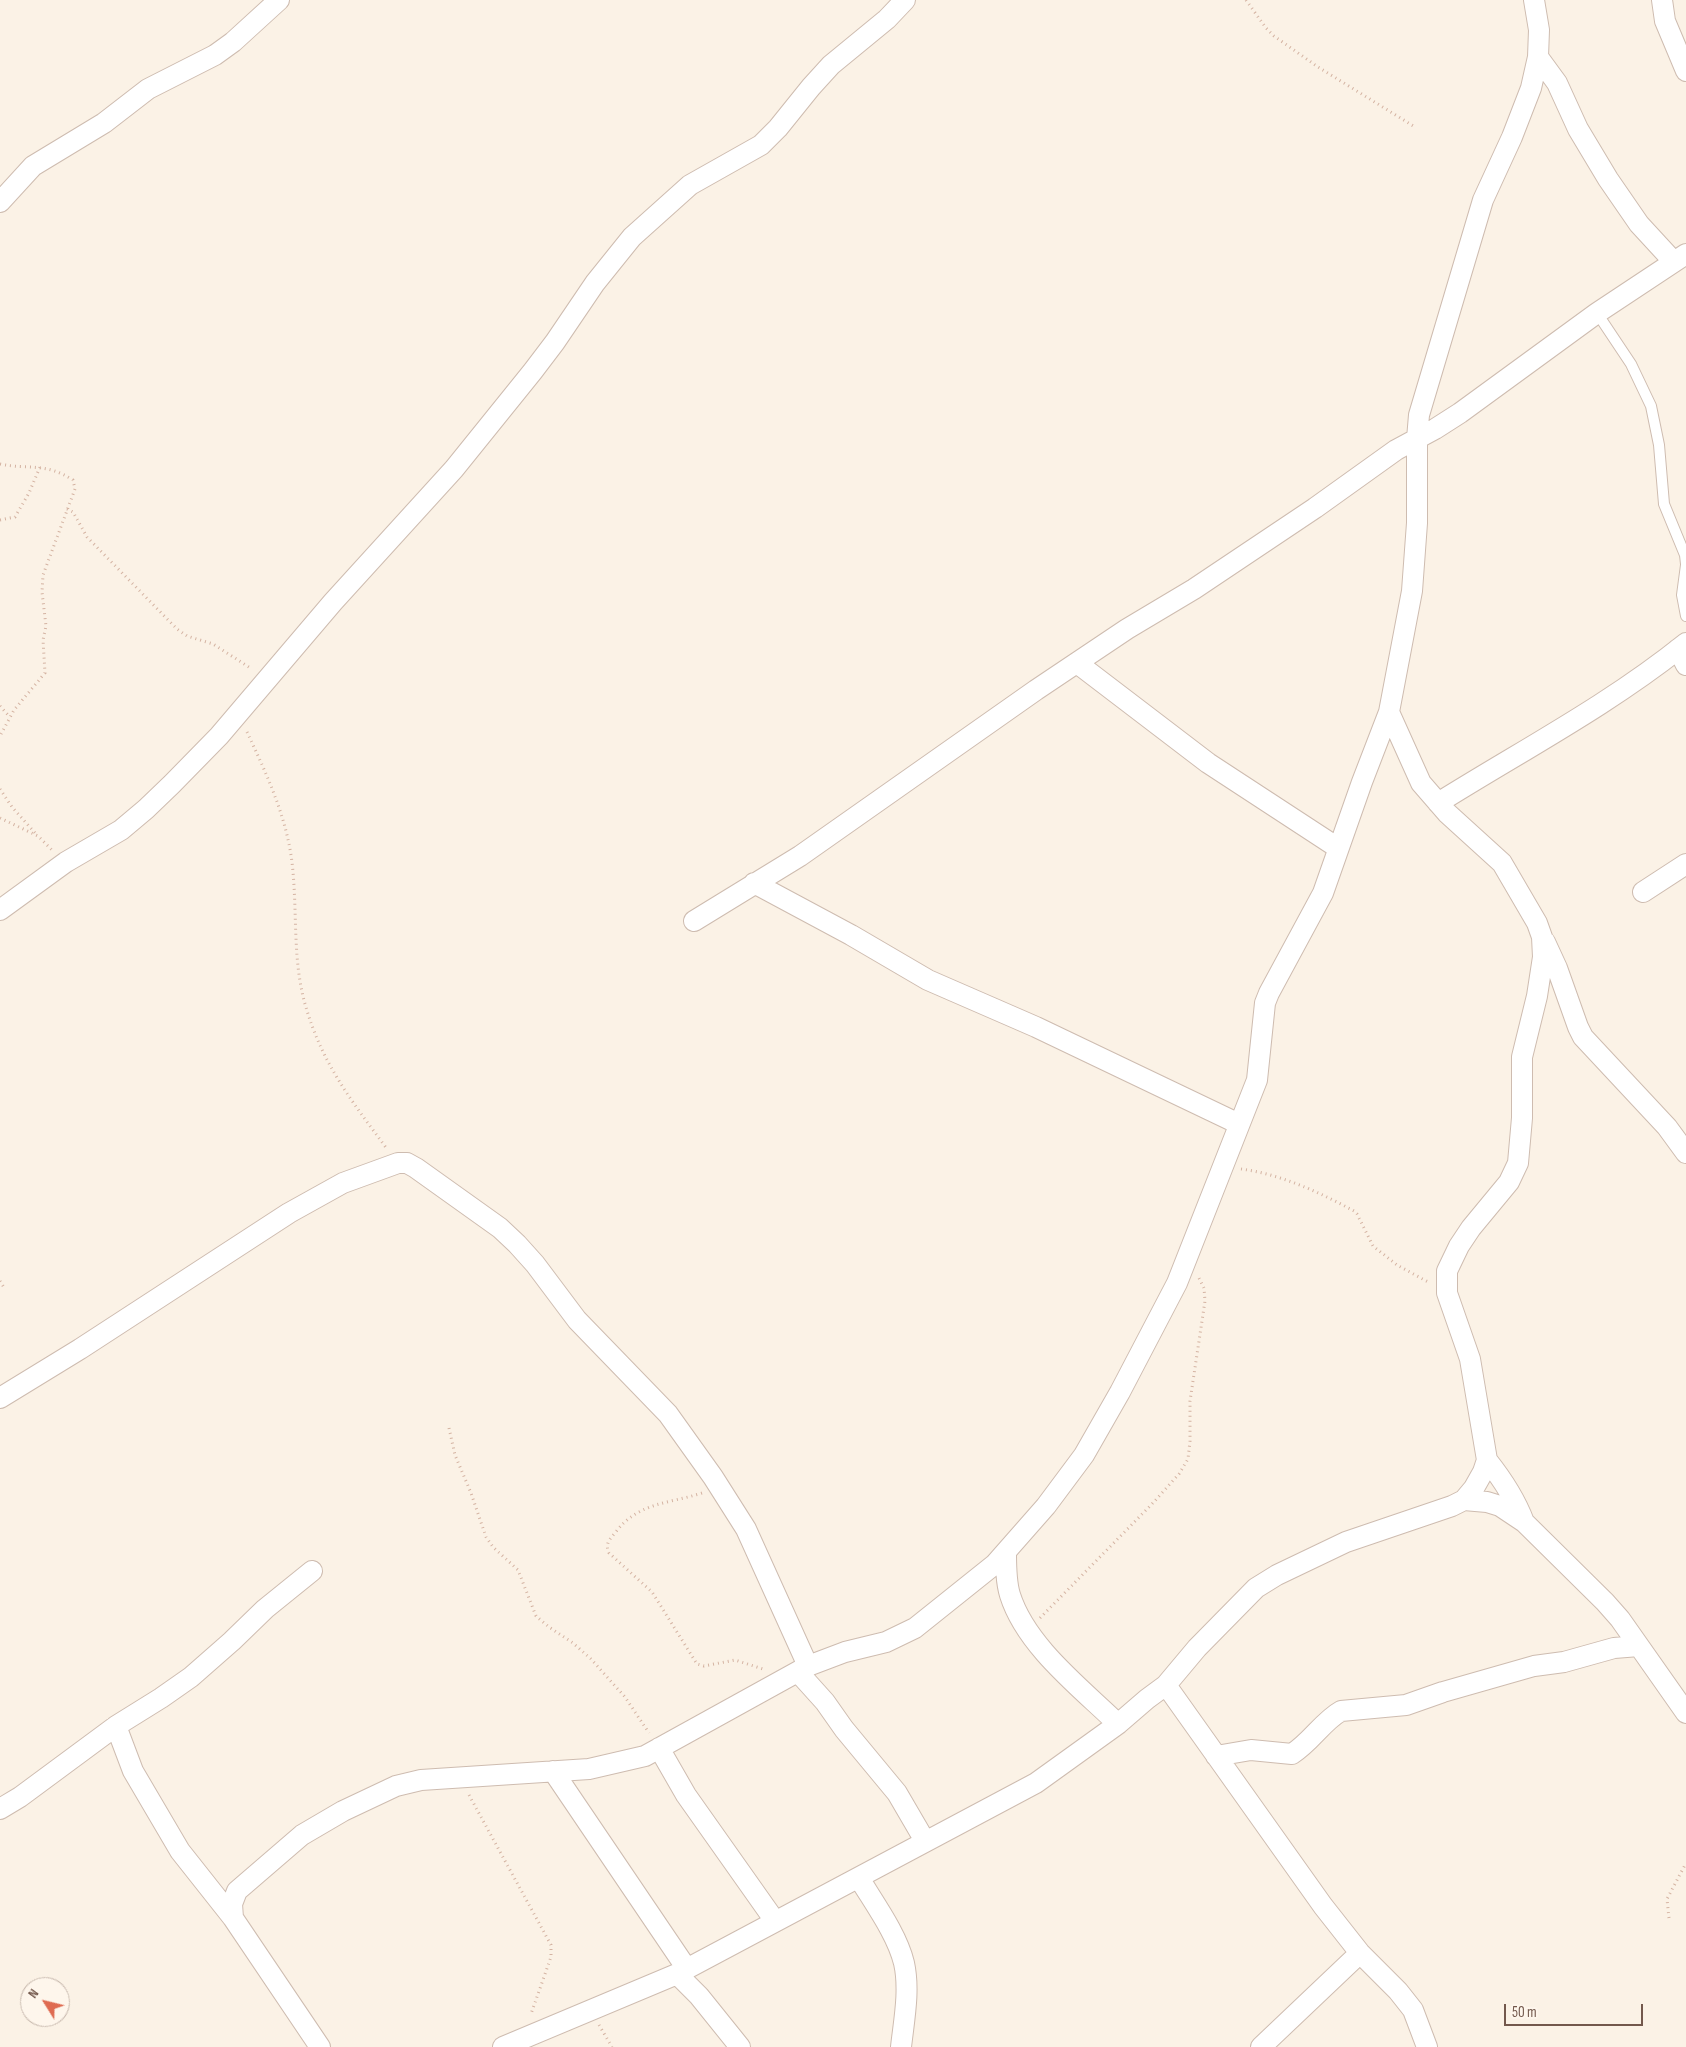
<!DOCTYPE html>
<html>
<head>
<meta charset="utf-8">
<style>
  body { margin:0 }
  #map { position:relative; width:1686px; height:2047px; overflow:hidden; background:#fbf2e6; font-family:"Sofia Sans Condensed",sans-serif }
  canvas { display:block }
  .north { position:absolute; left:20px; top:1977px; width:50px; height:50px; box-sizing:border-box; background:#fef6ec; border:1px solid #c6b7ac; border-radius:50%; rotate:306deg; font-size:14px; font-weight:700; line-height:20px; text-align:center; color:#73584c }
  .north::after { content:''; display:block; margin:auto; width:18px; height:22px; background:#df6b51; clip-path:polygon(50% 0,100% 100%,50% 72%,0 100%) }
  .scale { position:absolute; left:1504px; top:2004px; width:139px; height:22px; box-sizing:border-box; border:2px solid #73584c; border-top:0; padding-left:6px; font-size:15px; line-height:18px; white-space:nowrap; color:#73584c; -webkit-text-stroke:4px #fef6ec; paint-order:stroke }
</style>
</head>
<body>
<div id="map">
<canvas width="1686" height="2047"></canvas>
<div class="north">N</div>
<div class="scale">50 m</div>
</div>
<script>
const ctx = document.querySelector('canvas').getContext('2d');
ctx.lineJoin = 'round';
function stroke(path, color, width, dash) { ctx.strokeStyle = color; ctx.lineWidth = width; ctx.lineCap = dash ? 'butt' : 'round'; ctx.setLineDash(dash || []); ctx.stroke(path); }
const path = new Path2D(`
  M1246,0L1266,28L1274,36L1318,67L1415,127
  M0,464C29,470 45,462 73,480L75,489L43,575L42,592L46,626L43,640L45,673L14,710L0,736
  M67,509L73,512L87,537L177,629L187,636L213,644L252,669
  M0,520L15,517L29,493L40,467
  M0,706L10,717
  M247,732C268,777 289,822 293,872C297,917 293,961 305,1004C322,1064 351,1100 387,1149
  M0,789L12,807L37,835
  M0,818L38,836L52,850
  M1241,1169C1280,1174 1319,1192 1354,1211L1357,1214L1373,1246L1397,1265L1430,1283
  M0,1281L5,1289
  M449,1428L455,1455L471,1493L486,1537L493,1547L518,1570L536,1616L549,1627L573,1643L591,1659L625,1697L649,1733
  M702,1493C668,1504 638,1502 615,1533C609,1540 605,1544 609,1553L652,1592L697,1664L704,1666L735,1660L763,1669
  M1040,1618L1152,1504L1179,1474L1188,1459L1190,1441V1401L1205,1301L1204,1288L1199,1278
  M469,1795L551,1945V1957L531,2014
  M1669,1918L1667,1899L1686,1863
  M599,2025L612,2047`);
const lane = new Path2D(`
  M1597,313L1631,364L1651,406L1659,445L1664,504L1685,555L1686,564
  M1686,565L1682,595L1686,616`);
const street = new Path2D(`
  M1662,0L1665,21L1686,71
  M1538,57L1557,83L1578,129L1608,179L1639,224L1674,262
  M0,202L33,166L104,123L148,89L215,55L233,42L279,0
  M1678,649L1686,665
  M1077,663L1208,763L1338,848
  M1438,803C1521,751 1609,705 1686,643
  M754,883L851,935L928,980L1036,1027L1239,1124
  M1643,892L1686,864
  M0,910L66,862L121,830L146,809L172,784L219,736L333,602L454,469L533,371L555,342L595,283L632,237L690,185L761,145L778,128L811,87L831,65L887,19L905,0
  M694,921L800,856L1036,690L1127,629L1194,589L1315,508L1396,450L1435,429L1460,413L1597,313L1686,254
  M1545,942L1557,968L1578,1027L1583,1037L1667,1127L1686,1153
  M0,1398L80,1349L289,1213L343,1183L398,1163H407L416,1168L500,1228L517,1244L535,1264L577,1320L668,1414L713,1477L746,1529L808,1666
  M1487,1460C1503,1480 1515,1498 1524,1522
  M1464,1500L1487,1502L1500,1506L1524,1522L1605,1602L1620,1619L1686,1713
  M1006,1553C1006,1567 1006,1582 1010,1595C1026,1646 1081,1688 1118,1724
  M798,1672L825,1702L844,1729L897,1793L925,1841
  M1166,1685L1323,1906L1360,1953L1398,1991L1413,2010L1427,2047
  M116,1726L133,1771L180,1851L233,1918
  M659,1748L686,1795L775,1921
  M1216,1756L1251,1750L1292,1754C1311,1742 1323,1721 1341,1711L1406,1705L1443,1692L1534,1666L1564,1662L1614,1648L1639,1646
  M553,1771L687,1969
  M0,1809L20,1797L116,1726L161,1698L191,1677L232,1641L265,1609L312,1571
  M859,1878C874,1903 897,1934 904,1963C910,1990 904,2020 901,2047
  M677,1974L699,1996L740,2047
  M320,2047L233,1918L232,1904L237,1891L302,1835L343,1811L396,1786L421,1780L589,1769L645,1756L808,1666L845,1652L886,1642L915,1628L995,1564L1046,1506L1084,1455L1120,1392L1177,1283L1257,1080L1265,1003L1269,993L1323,893L1362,782L1389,712L1412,591L1417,523V439L1419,415L1483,200L1512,137L1531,88L1538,57L1539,30L1534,0
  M503,2047L677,1974L1036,1783L1118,1724L1147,1699L1166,1685L1197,1648L1256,1588L1277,1575L1346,1542L1452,1506L1464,1500L1474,1488L1483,1472L1487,1460L1470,1359L1447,1293V1271L1459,1246L1471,1228L1509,1182L1518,1163L1522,1118V1057L1537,996L1543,957L1542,937L1537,923L1502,863L1447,813L1421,783L1389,712
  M1261,2047L1360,1953`);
stroke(lane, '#cebcb0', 12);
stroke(street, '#cebcb0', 22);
stroke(path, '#d4b3a2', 3, [1, 4]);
stroke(lane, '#fff', 10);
stroke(street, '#fff', 20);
</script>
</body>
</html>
